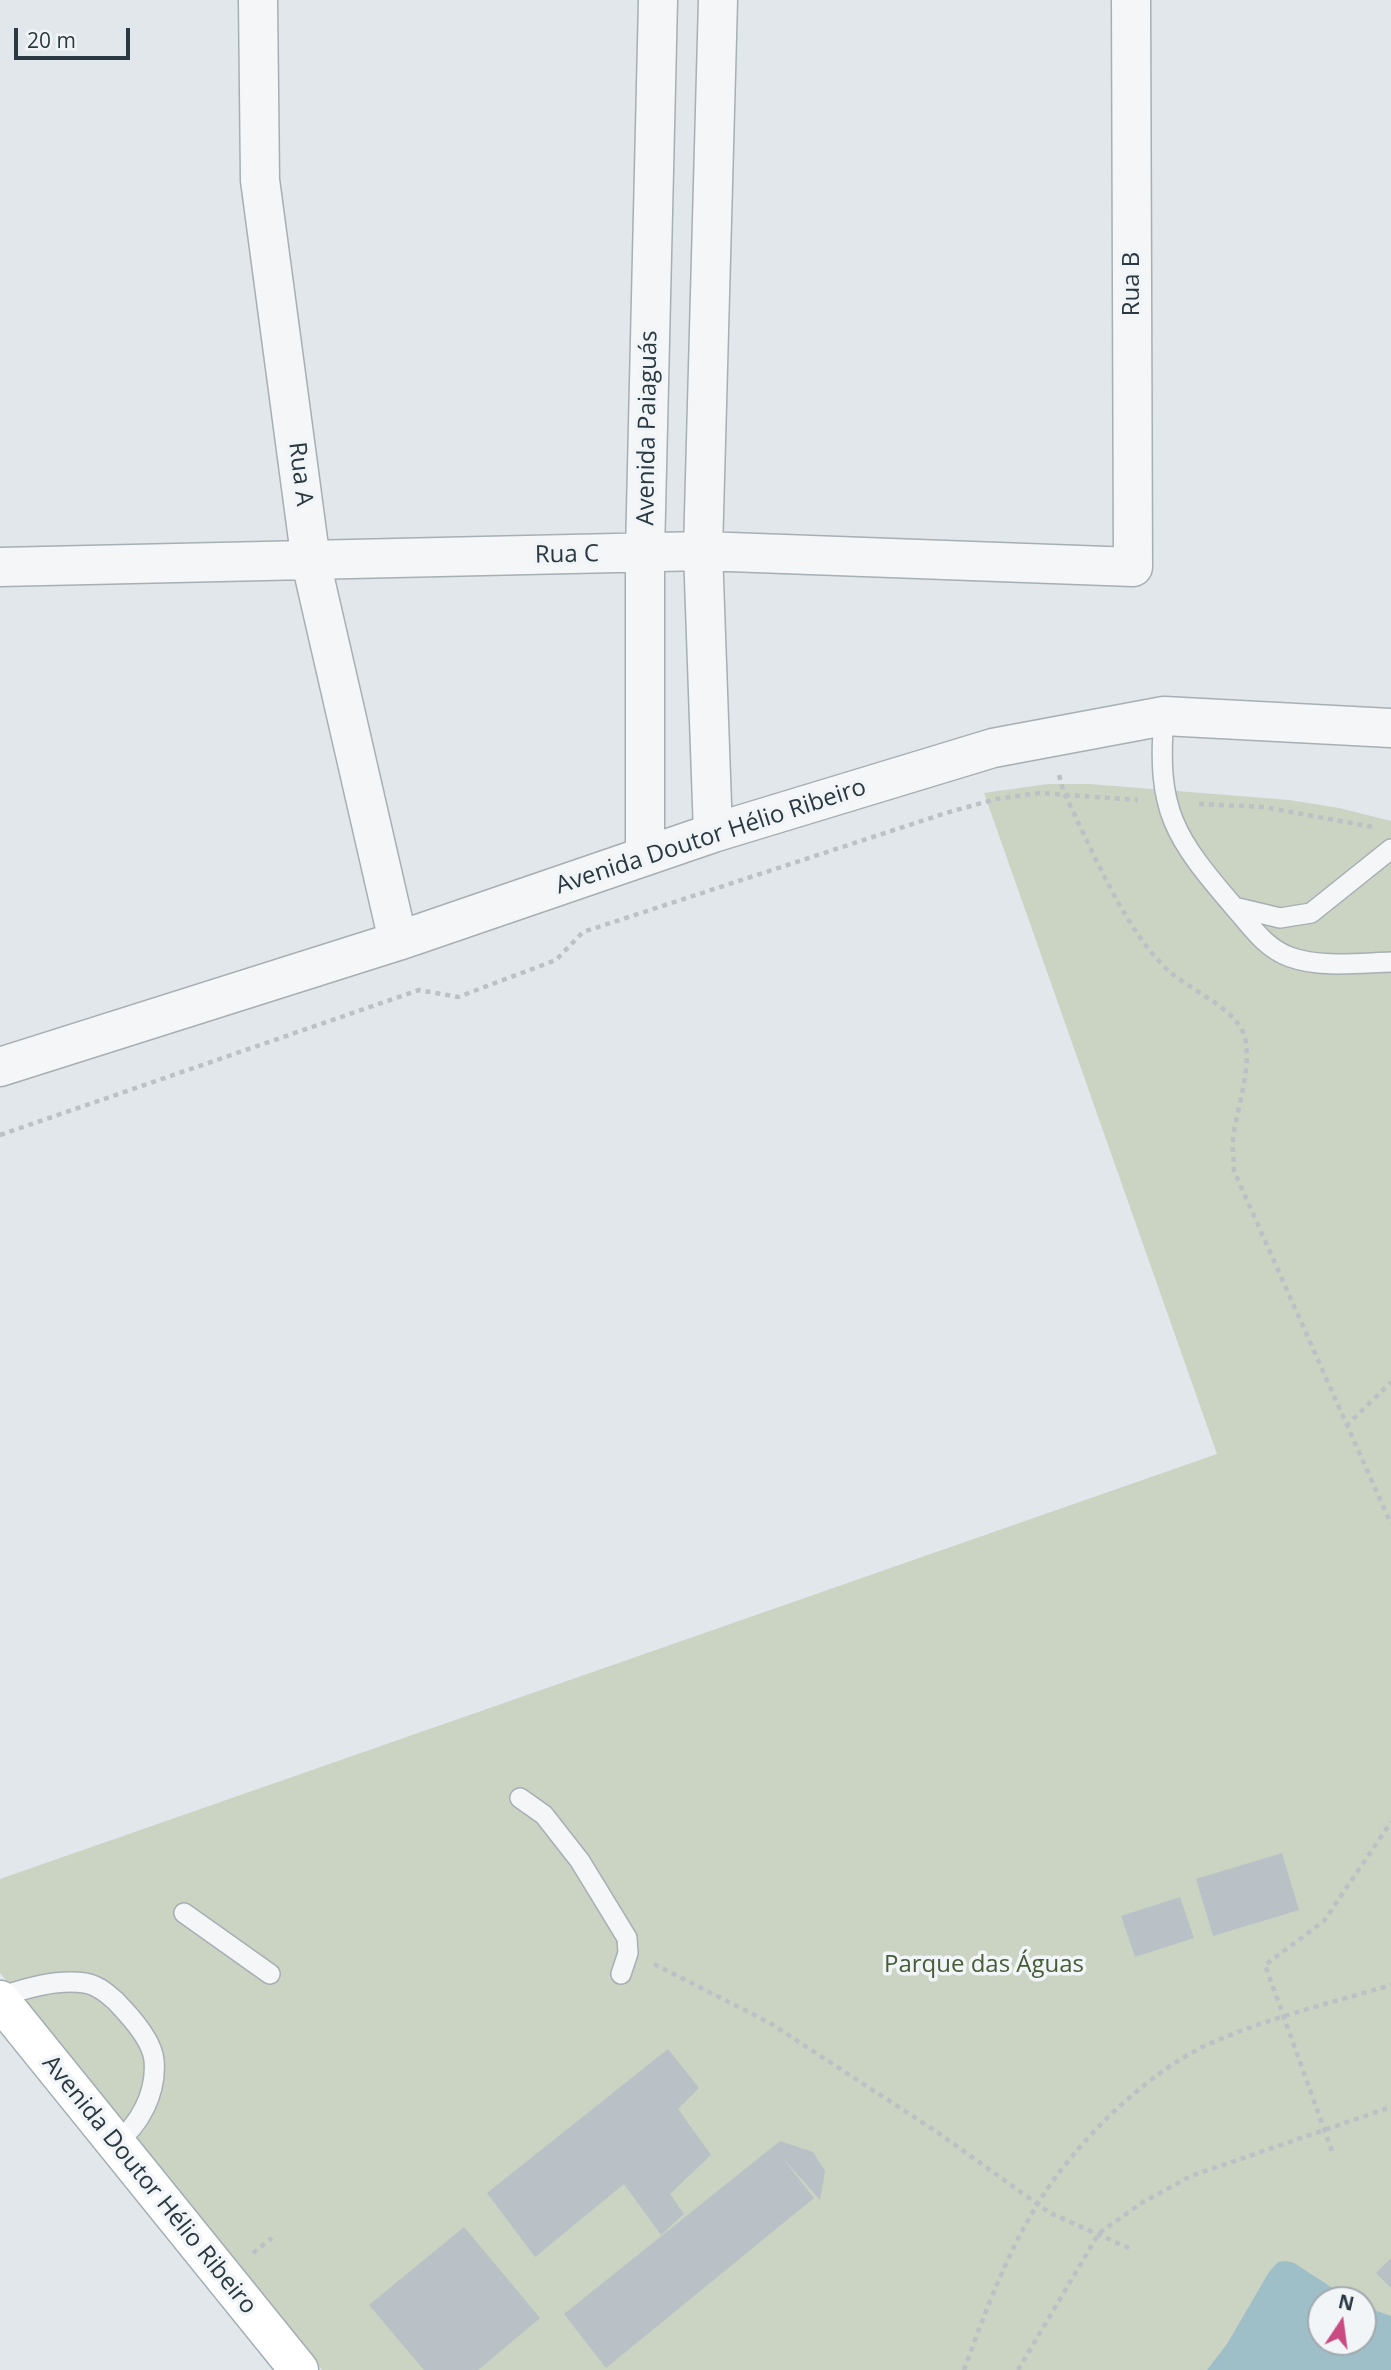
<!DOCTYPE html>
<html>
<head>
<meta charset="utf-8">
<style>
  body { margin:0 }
  #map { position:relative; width:1391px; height:2370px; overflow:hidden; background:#e1e7ea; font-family:"Open Sans",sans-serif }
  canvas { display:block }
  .north { position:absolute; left:1307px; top:2286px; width:70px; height:70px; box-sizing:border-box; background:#f1f5f7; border:2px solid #a1aaae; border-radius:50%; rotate:13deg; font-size:19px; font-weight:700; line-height:28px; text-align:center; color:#2a3941 }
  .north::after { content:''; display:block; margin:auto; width:24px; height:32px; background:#ca4b81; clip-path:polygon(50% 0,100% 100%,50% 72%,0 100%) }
  .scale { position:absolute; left:14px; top:28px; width:116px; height:32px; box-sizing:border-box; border:4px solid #2a3941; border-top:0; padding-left:9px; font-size:21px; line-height:24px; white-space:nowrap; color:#2a3941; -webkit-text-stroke:5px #f1f5f7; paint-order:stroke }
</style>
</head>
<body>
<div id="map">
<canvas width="1391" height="2370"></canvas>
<div class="north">N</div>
<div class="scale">20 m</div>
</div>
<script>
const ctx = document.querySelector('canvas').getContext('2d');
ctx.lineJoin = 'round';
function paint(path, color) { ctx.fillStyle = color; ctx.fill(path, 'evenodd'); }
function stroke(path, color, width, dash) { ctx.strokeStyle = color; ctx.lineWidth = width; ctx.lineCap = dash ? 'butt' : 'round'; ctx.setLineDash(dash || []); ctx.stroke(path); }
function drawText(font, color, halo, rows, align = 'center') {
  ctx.font = font + ' "Open Sans",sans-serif'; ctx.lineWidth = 7; ctx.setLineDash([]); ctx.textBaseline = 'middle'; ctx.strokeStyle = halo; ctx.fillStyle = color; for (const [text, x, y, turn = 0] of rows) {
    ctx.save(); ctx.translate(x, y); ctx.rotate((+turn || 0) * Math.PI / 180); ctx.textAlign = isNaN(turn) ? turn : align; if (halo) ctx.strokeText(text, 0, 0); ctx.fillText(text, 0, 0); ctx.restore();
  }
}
const green = new Path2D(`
  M1048,784H1089L1289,800L1339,808L1391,821V2370H322L0,1973V1879L1217,1454L984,793ZM1321,2300H1363V2342H1321Z`);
const water = new Path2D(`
  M1286,2261L1294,2263L1351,2300H1321V2342H1363V2306L1391,2316V2370H1207L1227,2344L1269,2272L1278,2262Z`);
const building = new Path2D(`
  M1282,1853L1299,1910L1213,1936L1196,1879Z
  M1180,1897L1194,1938L1135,1957L1121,1916Z
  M668,2049L699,2088L678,2109L711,2155L670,2194L684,2214L661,2235L624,2184L535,2257L487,2193Z
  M780,2141L813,2152L825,2171L820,2200L781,2156L814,2198L606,2368L564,2314Z
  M464,2227L540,2318L478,2370H424L369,2305Z
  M1391,2258V2288L1376,2273Z`);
const path = new Path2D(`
  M1059,775L1064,793C1091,847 1125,932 1170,972C1190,990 1239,1010 1245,1038C1252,1070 1237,1106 1233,1139C1232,1149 1234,1160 1234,1171L1391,1524
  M1199,804L1264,807L1373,827
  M0,1135L419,990L458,997L556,960L583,932L946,813L996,799L1040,793L1138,800
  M1346,1426L1391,1382
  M654,1964L770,2023L937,2132L1050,2213L1133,2250
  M1332,2151L1265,1965L1324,1921L1391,1822
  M253,2253L272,2238
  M964,2370C984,2315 1006,2255 1037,2205C1074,2144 1144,2074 1209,2044C1267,2018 1331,2003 1391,1985
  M1018,2370L1099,2233L1143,2202L1191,2176L1391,2107`);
const lane = new Path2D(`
  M1164,716C1156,811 1174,837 1235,908C1251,926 1265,948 1290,957C1320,968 1359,963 1391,962
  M1234,907L1280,918L1311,913L1391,849
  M520,1798L544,1815L580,1861L627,1938L628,1953L621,1974
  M184,1913L270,1974
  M0,1997C26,1988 57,1979 85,1983C99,1985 115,1999 124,2010C136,2023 152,2042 154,2060C157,2092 140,2126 114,2144`);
const street = new Path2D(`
  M258,0L260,180L311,562L398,941
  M0,567L703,551L1133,567L1131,0
  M713,833L703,551L718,0
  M645,856V553L658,0
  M0,1067L398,941L713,833L993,748L1164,716L1391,728`);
const primary = new Path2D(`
  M0,2000L299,2370`);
const streetNames = [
  ["Rua B",1132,284,-90],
  ["Avenida Paiaguás",648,428,-89],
  ["Rua A",300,474,83],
  ["Rua C",567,555,-1],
  ["Avenida Doutor Hélio Ribeiro",711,837,-18],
  ["Avenida Doutor Hélio Ribeiro",149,2185,51]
];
const parkNames = [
  ["Parque das Águas",984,1965]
];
paint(green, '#cbd3c3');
paint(water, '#9ebec8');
paint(building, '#b9c1c6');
stroke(lane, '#a6afb4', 22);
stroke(street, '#a6afb4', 41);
stroke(primary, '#a1aeb5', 41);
stroke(path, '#bbc1c5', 4.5, [5, 5]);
stroke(lane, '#f4f6f8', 19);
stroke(street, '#f4f6f8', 38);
stroke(primary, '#fff', 38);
drawText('24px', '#2a3941', '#f1f5f7', streetNames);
drawText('24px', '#495c38', '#f1f5f7', parkNames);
</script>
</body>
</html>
